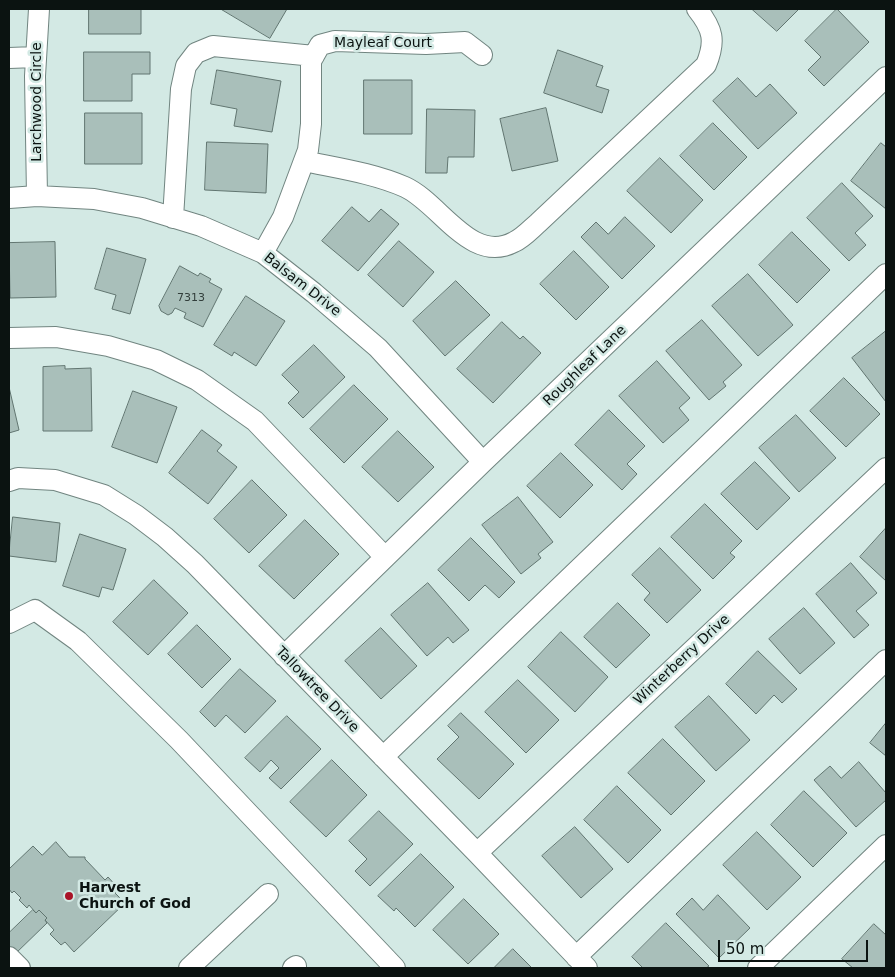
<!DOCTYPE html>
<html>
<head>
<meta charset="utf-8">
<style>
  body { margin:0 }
  #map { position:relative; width:895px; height:977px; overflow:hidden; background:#d3e9e4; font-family:"DejaVu Sans",sans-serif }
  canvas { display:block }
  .frame { position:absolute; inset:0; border:10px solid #0b1311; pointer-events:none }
  .scale { position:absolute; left:718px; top:940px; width:150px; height:22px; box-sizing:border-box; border:2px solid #0b1311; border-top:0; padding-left:6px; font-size:15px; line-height:18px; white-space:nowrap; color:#0b1311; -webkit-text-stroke:4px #d3e9e4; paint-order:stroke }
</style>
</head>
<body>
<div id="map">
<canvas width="895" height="977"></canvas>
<div class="frame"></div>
<div class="scale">50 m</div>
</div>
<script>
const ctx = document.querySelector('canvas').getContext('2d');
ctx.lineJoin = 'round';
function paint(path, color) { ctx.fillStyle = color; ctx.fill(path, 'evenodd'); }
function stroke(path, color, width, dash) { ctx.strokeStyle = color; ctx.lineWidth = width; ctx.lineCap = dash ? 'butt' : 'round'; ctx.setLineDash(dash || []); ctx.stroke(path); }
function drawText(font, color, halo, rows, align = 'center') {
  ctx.font = font + ' "DejaVu Sans",sans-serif'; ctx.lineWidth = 5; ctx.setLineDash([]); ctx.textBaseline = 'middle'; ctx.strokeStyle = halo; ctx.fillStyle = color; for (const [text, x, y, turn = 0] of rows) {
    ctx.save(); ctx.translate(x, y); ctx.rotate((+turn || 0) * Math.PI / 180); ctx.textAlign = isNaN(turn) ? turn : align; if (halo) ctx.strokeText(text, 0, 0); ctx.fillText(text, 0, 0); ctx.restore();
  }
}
const building = new Path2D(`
  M89,9H141V34H89Z
  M221,9H287L270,38Z
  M752,9H799L777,31Z
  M837,9L869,42L824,86L808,70L821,57L805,41Z
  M558,50L603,66L596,86L609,90L602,113L544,93Z
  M84,52H150V74H132V101H84Z
  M217,70L281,81L272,132L234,126L237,109L211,104Z
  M738,78L756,97L770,84L797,113L758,149L713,101Z
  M364,80H412V134H364Z
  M546,108L558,161L512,171L500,119Z
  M427,109L475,110L474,157H448L447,173H426Z
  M85,113H142V164H85Z
  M713,123L747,157L714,190L680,156Z
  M207,142L268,144L266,193L205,190Z
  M881,143L886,147V209L851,181Z
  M660,158L703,200L671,233L627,191Z
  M842,183L873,216L855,233L866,245L849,261L807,218Z
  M352,207L369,222L381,209L399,224L358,271L322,241Z
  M625,217L655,246L622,279L581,237L596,222L608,234Z
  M792,232L830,270L797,303L759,265Z
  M399,241L434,272L403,307L368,275Z
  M55,242L56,297L10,298L9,243Z
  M107,248L146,259L130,314L112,309L116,295L95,289Z
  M574,251L609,287L576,320L540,284Z
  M180,266L198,276L200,273L211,279L209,282L222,289L203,327L184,318L186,313L175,308L172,313L168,315L161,311L159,306Z
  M748,274L793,325L758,356L712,306Z
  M456,281L490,315L445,356L413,321Z
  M246,296L285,321L256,366L234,352L232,356L214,345Z
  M702,320L742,365L723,382L726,386L709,400L666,351Z
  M502,322L520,339L523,336L541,353L493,403L457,369Z
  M886,331V402L852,358Z
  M314,345L345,377L303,418L288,403L299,392L282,375Z
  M657,361L690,398L679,408L689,420L663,443L619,396Z
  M65,366V369L91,368L92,431H43V367Z
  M844,378L880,414L846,447L810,411Z
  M354,385L388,419L344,463L310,429Z
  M9,387L19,430L9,433Z
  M133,391L177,407L157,463L112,447Z
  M609,410L645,446L627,464L637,474L622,490L575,445Z
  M796,415L836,458L799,492L759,448Z
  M202,430L222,445L217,451L237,467L208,504L169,473Z
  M398,431L434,467L398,502L362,467Z
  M561,453L593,485L560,518L527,486Z
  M755,462L790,498L757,530L721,494Z
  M252,480L287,515L249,553L214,519Z
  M518,497L553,542L538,554L541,558L521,574L482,525Z
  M705,504L742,541L730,553L735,557L713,579L671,537Z
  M13,517L60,523L56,562L9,556Z
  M305,520L339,554L294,599L259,566Z
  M886,528V581L860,557Z
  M80,534L126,549L113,590L102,587L99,597L63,586Z
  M471,538L515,582L499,598L485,585L469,601L438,570Z
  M660,548L701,590L667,623L644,600L650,593L632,575Z
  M851,563L877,593L856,611L869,625L854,638L816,594Z
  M154,580L188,613L148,655L113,622Z
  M428,583L469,630L453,643L448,637L427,656L391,615Z
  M618,603L650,635L616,668L584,637Z
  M804,608L835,643L800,674L769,639Z
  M197,625L231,659L202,688L168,654Z
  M381,628L417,666L381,699L345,661Z
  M561,632L608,677L575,712L528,667Z
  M758,651L797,689L782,703L774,695L756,714L726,684Z
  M240,669L276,701L245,733L226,715L215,727L200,712Z
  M518,680L559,720L526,753L485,712Z
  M709,696L750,740L716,771L675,727Z
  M461,713L514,764L479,799L437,759L459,737L448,726Z
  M287,716L321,749L281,789L269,778L279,768L271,760L260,772L245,758Z
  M886,723V756L870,743Z
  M663,739L705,781L671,815L628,773Z
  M332,760L367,795L326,837L290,802Z
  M859,762L886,793V800L856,827L814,780L830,766L841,778Z
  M617,786L661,830L628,863L584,820Z
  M804,791L847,833L813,867L771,825Z
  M379,811L413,844L370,886L355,871L367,859L349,841Z
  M575,827L613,869L581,898L542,856Z
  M757,832L801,877L767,910L723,865Z
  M56,842L69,857H85V859L105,880L108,877L119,889L115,893L125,903L74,952L65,942L61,945L50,934L54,930L45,920L47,918L39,910L36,913L29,905L27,908L19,900L21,898L14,891L12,893L9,889V869L33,846L42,855Z
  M421,854L454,887L415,927L396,908L394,911L378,896Z
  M718,895L750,928L719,958L676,914L692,898L703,910Z
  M464,899L499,934L468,964L433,930Z
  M33,910L36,913L39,910L47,918L45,920L47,923L14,955L9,950V933Z
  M666,923L709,966L706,968H643L632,957Z
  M874,924L886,935V968H853L842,959Z
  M513,949L532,968H494Z`);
const minor = new Path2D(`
  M9,58L36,57
  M304,161C337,168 373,173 405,187C440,203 471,265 514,242C523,238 531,229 538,223L706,65C716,41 713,29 697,9
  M37,196L35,76L39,9
  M9,198L37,196L94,199L142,208L201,226L263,253L314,293L378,348L483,462
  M173,218L181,89L186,66L196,53L213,46L314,56
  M263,253L283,217L308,150L311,124V61L320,45L335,41L426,44L465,42L482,55
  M9,338L56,337L108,346L156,360L197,380L255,421L385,557
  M9,481L18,478L55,480L104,495L136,515L165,537L195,564L477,853L587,968
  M9,623L35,610L78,641L179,740L395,968
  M284,656L483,462L886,77
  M383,757L886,274
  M477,853L886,468
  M9,957L20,968
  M576,957L886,660
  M189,968L268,894
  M293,968L296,966
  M758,968L886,845`);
const markers = [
  [69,896,5,"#a91327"]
];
const numberNames = [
  ["7313",191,298]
];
const streetNames = [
  ["Mayleaf Court",383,43],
  ["Larchwood Circle",37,102,-90],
  ["Balsam Drive",302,285,38],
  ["Roughleaf Lane",585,366,-44],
  ["Winterberry Drive",682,660,-43],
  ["Tallowtree Drive",317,690,46]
];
const poiNames = [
  ["Harvest",79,888],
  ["Church of God",79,904]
];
paint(building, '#a9bfba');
stroke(building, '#617570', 1);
stroke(minor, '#718580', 22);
stroke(minor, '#fff', 20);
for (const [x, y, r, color] of markers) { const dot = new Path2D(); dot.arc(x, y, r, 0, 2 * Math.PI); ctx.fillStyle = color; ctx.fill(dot); stroke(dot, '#d3e9e4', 2); }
drawText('11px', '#323e3b', null, numberNames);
drawText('14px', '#0b1311', '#d3e9e4', streetNames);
drawText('bold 14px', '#0b1311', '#d3e9e4', poiNames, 'left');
</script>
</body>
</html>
